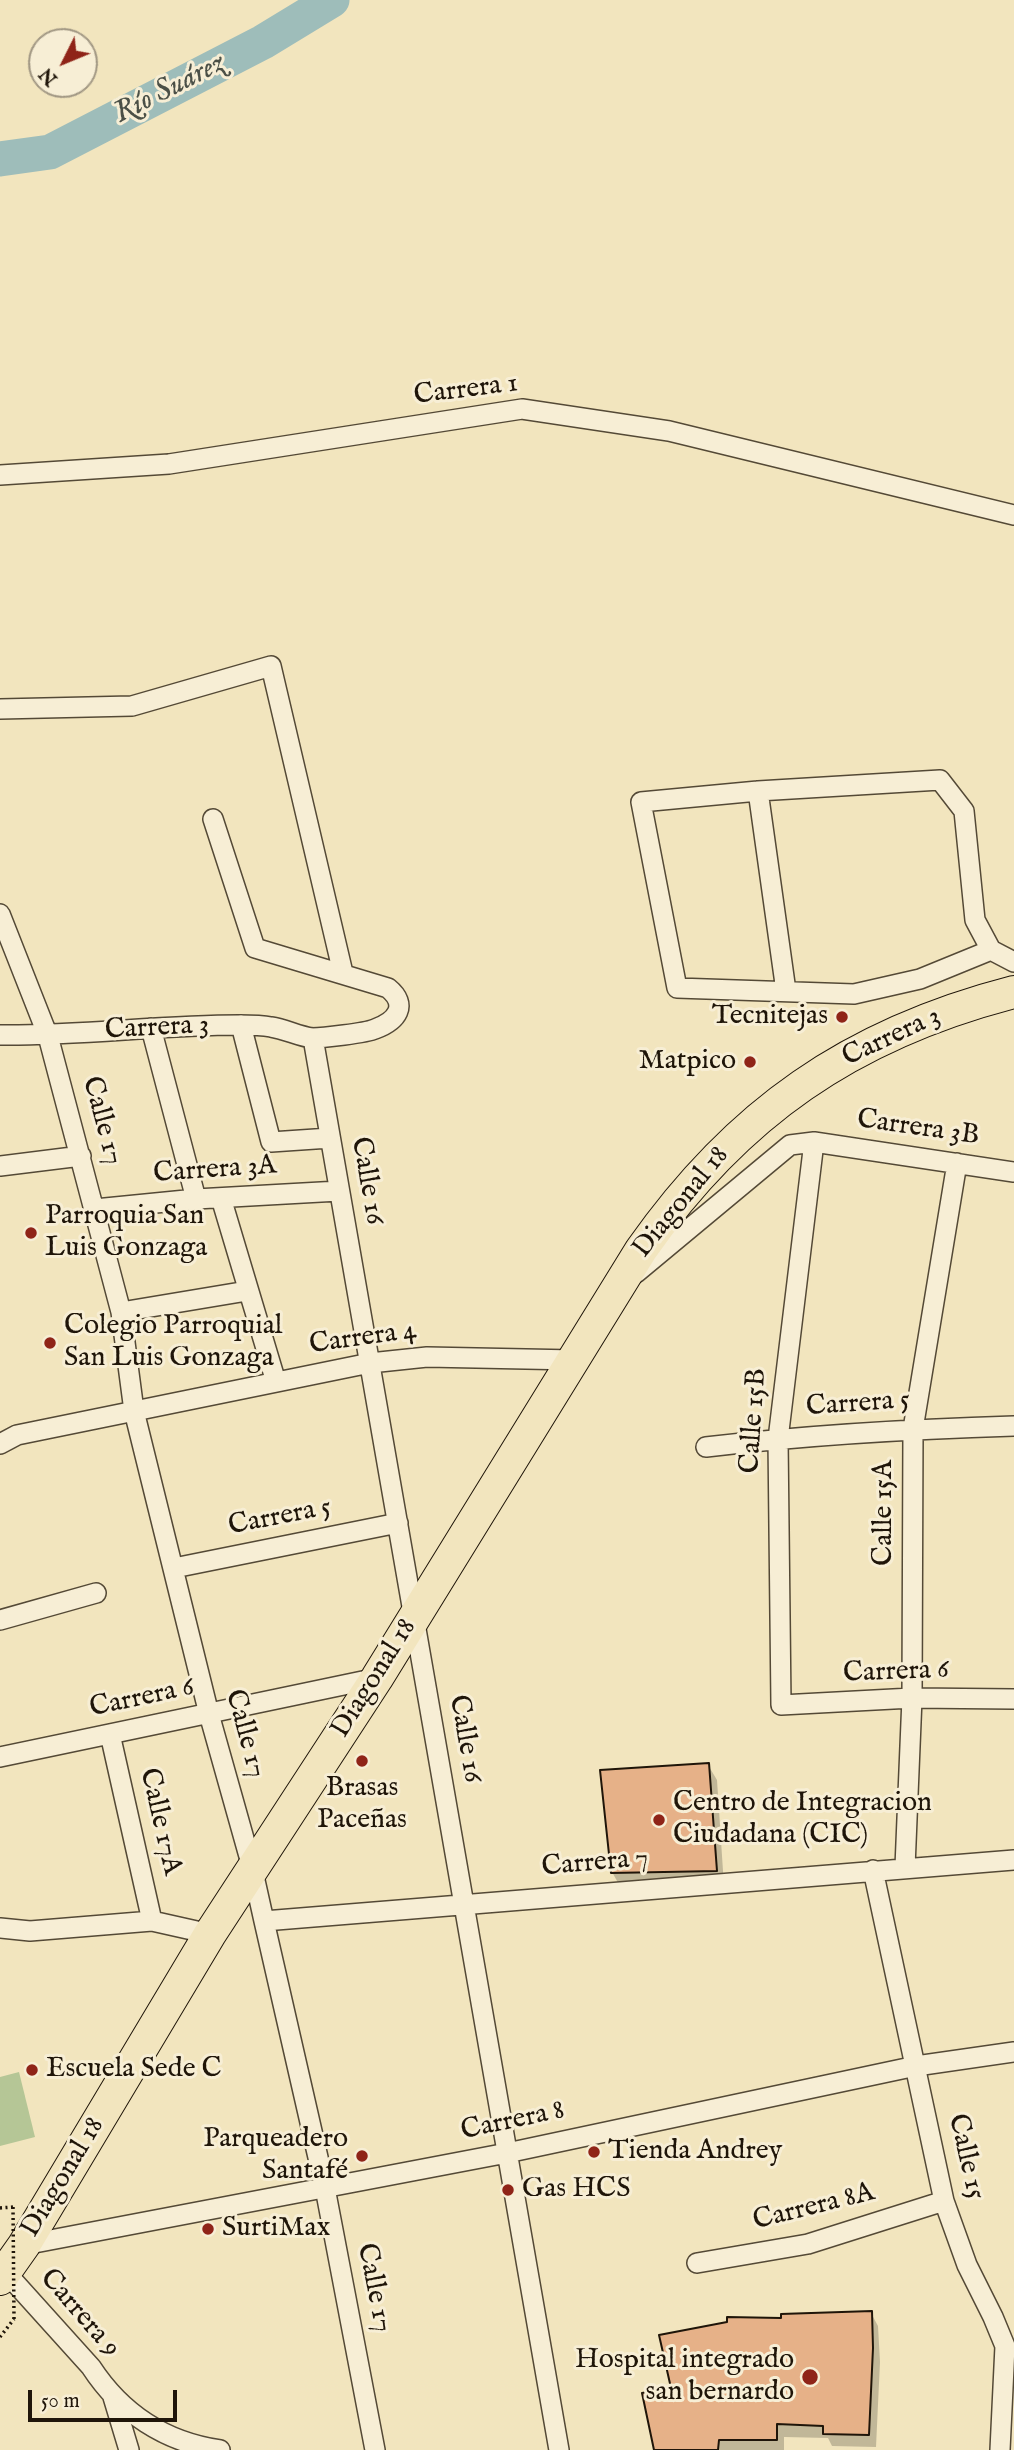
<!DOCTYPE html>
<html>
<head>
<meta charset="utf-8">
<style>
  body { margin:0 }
  #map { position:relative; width:1014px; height:2450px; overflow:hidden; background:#f2e5be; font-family:"IM FELL English",serif }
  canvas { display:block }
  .north { position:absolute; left:28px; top:28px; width:70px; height:70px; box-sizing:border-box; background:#f7eed5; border:2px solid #a19783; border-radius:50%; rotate:227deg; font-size:19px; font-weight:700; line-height:28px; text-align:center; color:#1f1509 }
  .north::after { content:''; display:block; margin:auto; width:24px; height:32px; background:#8f2418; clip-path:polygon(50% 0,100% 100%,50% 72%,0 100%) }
  .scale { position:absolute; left:28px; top:2390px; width:149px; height:32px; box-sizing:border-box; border:4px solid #1f1509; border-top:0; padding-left:9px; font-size:21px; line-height:24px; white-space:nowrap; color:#1f1509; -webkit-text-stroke:5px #f7eed5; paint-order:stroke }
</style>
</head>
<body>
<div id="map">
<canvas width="1014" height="2450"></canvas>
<div class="north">N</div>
<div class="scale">50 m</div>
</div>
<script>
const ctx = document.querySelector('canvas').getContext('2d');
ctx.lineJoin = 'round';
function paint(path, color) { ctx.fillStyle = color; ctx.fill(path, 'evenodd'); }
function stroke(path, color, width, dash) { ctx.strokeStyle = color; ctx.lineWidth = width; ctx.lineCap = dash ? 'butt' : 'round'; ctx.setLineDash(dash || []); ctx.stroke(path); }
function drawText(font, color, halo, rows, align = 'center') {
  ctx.font = font + ' "IM FELL English",serif'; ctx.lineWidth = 6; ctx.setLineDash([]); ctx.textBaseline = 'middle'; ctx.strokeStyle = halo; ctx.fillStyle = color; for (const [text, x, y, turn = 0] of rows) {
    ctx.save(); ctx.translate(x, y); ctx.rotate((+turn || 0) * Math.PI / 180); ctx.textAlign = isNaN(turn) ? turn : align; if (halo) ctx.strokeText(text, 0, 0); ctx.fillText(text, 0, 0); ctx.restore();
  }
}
const green = new Path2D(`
  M19,2072L35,2137L0,2146V2077Z`);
const shadow = new Path2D(`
  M708,1765L717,1780L724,1886L621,1888L612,1872Z
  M871,2313L878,2326L880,2362L876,2447L832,2446L828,2438L784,2437V2450H656L673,2390L783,2319Z`);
const river = new Path2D(`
  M0,159L50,152L263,42L332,0`);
const building = new Path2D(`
  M709,1763L717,1871L611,1873L600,1770Z
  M872,2311L873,2348L869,2435L823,2434V2426L777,2424V2440H719L718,2450H654L642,2393L671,2388L659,2335L727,2322V2317L781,2318V2314Z`);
const path = new Path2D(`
  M0,2208L13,2207
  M0,2337L14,2319`);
const street = new Path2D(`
  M0,475L169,464L522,409L669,431L1014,515
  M0,709L132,706L271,666L343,973
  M758,791L786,991
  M0,914L48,1036L121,1312L134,1411L209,1714L252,1867L264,1921L325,2188L375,2450
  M991,950L920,979L854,994L677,988L641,802L758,791L940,780L964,811L975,920L991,950L1014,962
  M241,1025L271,1142L330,1138
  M151,1028L196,1199
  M0,1035C80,1036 159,1025 239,1025C249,1025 261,1025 271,1027C285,1029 298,1036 312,1038C322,1038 366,1033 375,1029C397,1021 409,1005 388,988L255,948L213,819
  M313,1038L559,2450
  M814,1142L778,1439L781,1705L912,1698L1014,1699
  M0,1166L81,1156
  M221,1198L276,1382
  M95,1209L196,1199L339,1191
  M636,1273L790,1145L814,1142L1014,1172
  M121,1312L247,1291
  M0,1444L17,1435L370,1363L427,1357L575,1360
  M706,1447C809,1435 911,1429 1014,1426
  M174,1568L398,1523
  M0,1620L96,1593
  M110,1734L152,1921
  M0,1757L377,1678
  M905,1867L912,1698L913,1429L957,1163
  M873,1870L944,2201L967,2265L993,2317L1005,2346L1000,2450
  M264,1921L1014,1860
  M0,1928L30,1931L152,1921L210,1934
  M24,2245L507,2153L916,2066L1014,2052
  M697,2263L808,2244L944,2201
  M0,2266L91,2367C121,2413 165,2442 220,2450
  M113,2397L129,2450`);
const primary = new Path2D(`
  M0,2279L24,2245L210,1934L377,1678L641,1250C737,1113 851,1034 1014,992`);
const pathBridge = new Path2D(`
  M13,2207L14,2319`);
const markers = [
  [842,1017,7,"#8f2418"],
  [750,1062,7,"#8f2418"],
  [31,1233,7,"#8f2418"],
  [50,1343,7,"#8f2418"],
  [362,1761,7,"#8f2418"],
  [659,1820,7,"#8f2418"],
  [32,2070,7,"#8f2418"],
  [594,2152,7,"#8f2418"],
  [362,2156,7,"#8f2418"],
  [508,2190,7,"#8f2418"],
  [208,2229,7,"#8f2418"],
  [810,2377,9,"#8f2418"]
];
const streetNames = [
  ["Carrera 1",466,391,-7],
  ["Carrera 3",157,1029,-3],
  ["Carrera 3",892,1038,-25],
  ["Calle 17",101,1121,75],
  ["Carrera 3B",918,1129,8],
  ["Carrera 3A",215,1171,-4],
  ["Calle 16",366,1181,80],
  ["Diagonal 18",682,1203,-51],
  ["Carrera 4",363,1339,-8],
  ["Carrera 5",858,1405,-4],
  ["Calle 15B",755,1421,-86],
  ["Calle 15A",885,1513,-90],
  ["Carrera 5",280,1518,-11],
  ["Carrera 6",896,1673,-2],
  ["Diagonal 18",375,1679,-58],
  ["Carrera 6",142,1699,-12],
  ["Calle 17",244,1734,75],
  ["Calle 16",464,1739,80],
  ["Calle 17A",159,1822,77],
  ["Carrera 7",595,1864,-5],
  ["Carrera 8",513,2122,-12],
  ["Calle 15",965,2157,77],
  ["Diagonal 18",64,2178,-59],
  ["Carrera 8A",814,2208,-14],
  ["Calle 17",373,2288,79],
  ["Carrera 9",79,2314,49]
];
const poiNames = [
  ["Tecnitejas",828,1017,"right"],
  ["Matpico",736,1062,"right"],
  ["Parroquia San",45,1217],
  ["Luis Gonzaga",45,1249],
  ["Colegio Parroquial",64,1327],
  ["San Luis Gonzaga",64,1359],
  ["Brasas",362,1789,"center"],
  ["Paceñas",362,1821,"center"],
  ["Centro de Integracion",673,1804],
  ["Ciudadana (CIC)",673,1836],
  ["Escuela Sede C",46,2070],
  ["Parqueadero",348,2140,"right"],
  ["Santafé",348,2172,"right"],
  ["Tienda Andrey",608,2152],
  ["Gas HCS",522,2190],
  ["SurtiMax",222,2229],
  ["Hospital integrado",794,2361,"right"],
  ["san bernardo",794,2393,"right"]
];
const waterNames = [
  ["Río Suárez",170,90,-27]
];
paint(green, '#b5c696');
paint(shadow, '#0003');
stroke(river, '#9ebdba', 35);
paint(building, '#e6b188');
stroke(building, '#1f1509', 2);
stroke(street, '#544936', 22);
stroke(primary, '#1f1509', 34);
stroke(path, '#1f1509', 3.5, [2, 3.5]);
stroke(street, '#f7eed5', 19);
stroke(primary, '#f2e5be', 32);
stroke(pathBridge, '#1f1509', 3.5, [2, 3.5]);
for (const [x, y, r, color] of markers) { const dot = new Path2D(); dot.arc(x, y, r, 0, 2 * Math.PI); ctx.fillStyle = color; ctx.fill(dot); stroke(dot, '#f7eed5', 2.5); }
drawText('28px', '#1f1509', '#f7eed5', streetNames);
drawText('28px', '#1f1509', '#f7eed5', poiNames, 'left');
drawText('italic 30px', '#4b5047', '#f7eed5', waterNames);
</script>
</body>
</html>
